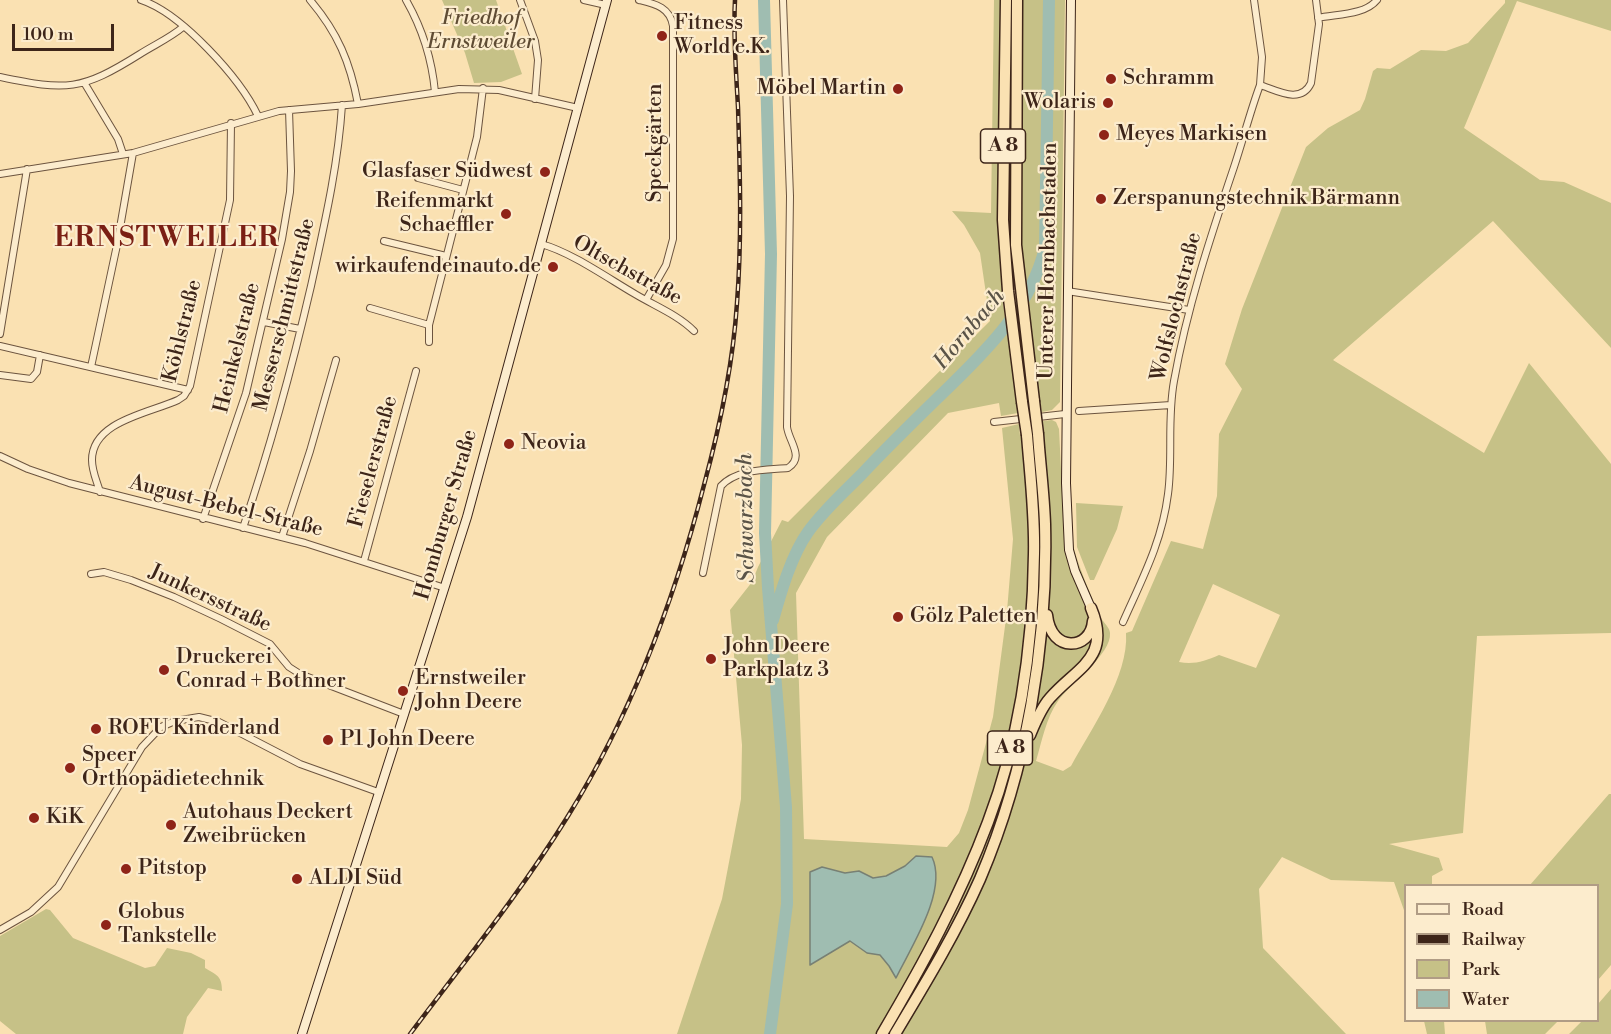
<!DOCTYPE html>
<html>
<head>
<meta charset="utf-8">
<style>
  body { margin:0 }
  #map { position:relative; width:1611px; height:1034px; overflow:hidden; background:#fae1b2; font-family:"Libre Bodoni",serif }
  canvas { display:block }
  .legend { position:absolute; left:1404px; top:884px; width:195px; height:138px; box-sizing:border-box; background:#fceccd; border:2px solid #b09c85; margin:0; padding:8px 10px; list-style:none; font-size:18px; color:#3d2519 }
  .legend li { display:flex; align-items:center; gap:12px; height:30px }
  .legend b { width:30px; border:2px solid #b09c85 }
  .scale { position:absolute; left:12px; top:24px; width:102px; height:27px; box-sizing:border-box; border:3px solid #3d2519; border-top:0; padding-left:8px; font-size:18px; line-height:21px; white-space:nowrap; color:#3d2519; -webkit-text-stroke:4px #fceccd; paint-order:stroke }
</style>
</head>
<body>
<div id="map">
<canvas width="1611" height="1034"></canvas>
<ul class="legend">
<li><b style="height:8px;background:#fceccd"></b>Road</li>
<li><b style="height:8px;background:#3d2519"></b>Railway</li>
<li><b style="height:16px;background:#c6c187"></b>Park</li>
<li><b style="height:16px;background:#9fbdb1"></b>Water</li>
</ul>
<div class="scale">100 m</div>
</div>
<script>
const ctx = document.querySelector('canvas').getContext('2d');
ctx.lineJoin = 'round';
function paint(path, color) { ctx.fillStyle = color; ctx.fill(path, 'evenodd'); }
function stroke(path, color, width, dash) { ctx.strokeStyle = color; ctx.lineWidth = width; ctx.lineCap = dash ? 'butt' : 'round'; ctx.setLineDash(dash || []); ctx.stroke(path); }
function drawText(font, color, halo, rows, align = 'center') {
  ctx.font = font + ' "Libre Bodoni",serif'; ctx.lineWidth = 4.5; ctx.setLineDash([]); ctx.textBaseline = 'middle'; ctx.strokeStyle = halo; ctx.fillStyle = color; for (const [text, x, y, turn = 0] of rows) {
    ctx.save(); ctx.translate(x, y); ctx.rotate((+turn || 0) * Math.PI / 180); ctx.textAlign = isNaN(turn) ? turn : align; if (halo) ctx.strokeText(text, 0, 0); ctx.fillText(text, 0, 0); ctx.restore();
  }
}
const green = new Path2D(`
  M442,0H496L522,74L501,82L474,83L465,53Z
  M994,0H1065L1060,402L1052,410L1042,412L1040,400L1017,403L1018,413L1001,416L999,403L948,413L827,537L796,593L804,839L947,847L959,833L968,810L993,717L1007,611L1013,539L1002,428L1019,424L1020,436L1044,433L1043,421L1052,420L1056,422L1059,429L1065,550L1074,549C1081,573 1091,595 1101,618C1104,623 1110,628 1110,633C1112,654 1069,685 1058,701C1046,718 1042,741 1036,761L1063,771L1071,766C1091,729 1129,676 1126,633L1132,631L1171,541L1203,549L1217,496L1219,434L1242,389L1225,364L1242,309L1306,147L1328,128L1360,110L1365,99L1373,71L1377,68L1390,69L1421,50L1446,51L1468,43L1505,3V0H1611V31L1517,1L1464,128L1540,180L1564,182L1611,203V348L1493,221L1333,360L1484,453L1529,363L1611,464V633L1477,636L1463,833L1389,844L1439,858L1443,870L1432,876V885L1406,886L1405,913L1394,882L1331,880L1282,857L1259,889L1263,948L1346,1034H677L722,899L741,799L742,745L730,610L752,582L758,567L782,520L788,522L990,321L980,253L964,225L952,211L991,213ZM1024,276L1031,337L1011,362L1002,296ZM1213,584L1280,615L1256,668L1219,655C1205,661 1194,665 1179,662Z
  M1076,503L1123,506L1117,529L1094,580H1090L1077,547Z
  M1609,794H1611V965L1598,980V886L1530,885Z
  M46,909L50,910L73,938L145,968L155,966L167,948L191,953L205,960V968C217,975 222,976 222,991L208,988L187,1017L183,1034H16L0,1021V936Z
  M1611,989V1034H1569L1582,1021L1598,1020V1004Z
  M1424,1021H1444L1445,1034H1427Z
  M1485,1021V1020L1558,1021L1545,1034H1487Z`);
const water = new Path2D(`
  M916,856L932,857C948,891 911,947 896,978L889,966L880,955L867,953L850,941L810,965V872L822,867L845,873L859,871L873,878L886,876L905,866Z`);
const river = new Path2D(`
  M764,0L771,254L765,533L768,588L786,807L787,904L770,1034
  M773,620C781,592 791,556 808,532C823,511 843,493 861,475C890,444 921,414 951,385C992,345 1031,305 1045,248L1049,0`);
const street = new Path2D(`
  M141,0C181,13 240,78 258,116
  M310,0C338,33 350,62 358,104
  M406,0C422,28 432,60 435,92
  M520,0L535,41L538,60L535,99
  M584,0L606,5
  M639,0C655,4 670,7 673,26V239L666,265L646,300
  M1318,18C1337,14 1365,15 1377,0
  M0,77C67,91 81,91 140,54C154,45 170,38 183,27
  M85,84L118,139L123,154
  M1260,85C1276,90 1301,105 1311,83L1319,24L1316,0
  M0,174L133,153L279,111L358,104L459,89L499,90L578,108
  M418,178L463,190
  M384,241L446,256
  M541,244C571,252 609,279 635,294C655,306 678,315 694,331
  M1067,291L1189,310
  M370,308L429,325
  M264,322L300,329
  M0,334L27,169
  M429,342V325L477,137L483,88
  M0,346L188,390
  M91,367L117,245L133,153
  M0,375L31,379L37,372L40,355
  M1079,411L1171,405
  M994,422L1065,414
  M0,456L28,469L69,483L305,543L445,588
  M100,492C97,481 92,472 92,460C92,421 150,413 178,400L184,396L190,386L230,200L231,123
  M203,519L246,393L282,239L290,192L291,171L289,110
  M243,528C270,448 292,368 311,286C324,226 338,167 342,105
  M282,537L310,451L336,360
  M364,561L416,371
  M703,573L721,486C736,469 767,470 788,468C805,457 789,442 787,427L790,196L783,0
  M91,574L104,572L131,580L174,597L221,619L270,644L289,667L300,674L404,714
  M1123,622C1142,579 1162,542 1168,494C1173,457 1167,419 1174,381C1187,308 1210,238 1234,167C1243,140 1250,112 1260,85L1262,57L1254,0
  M0,930L31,912L58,887L142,747L161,727L175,721L199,717L219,722L300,764L378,792`);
const secondary = new Path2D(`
  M1071,0L1066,483L1069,550L1075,571L1091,608
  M302,1034L467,517L607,0`);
const highway = new Path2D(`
  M1006,0L1003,220L1008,291L1022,402
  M1017,0L1016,245L1034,401
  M1047,615C1051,654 1091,650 1093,621
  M1030,735C1035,723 1041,708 1050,698C1077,667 1112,658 1091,608
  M882,1034C922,966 960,897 988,822C1020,738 1033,643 1034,554C1035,514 1030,474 1027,435
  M895,1034C925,984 956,933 980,879C1027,769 1048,643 1045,524C1044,494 1040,464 1038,434`);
const rail = new Path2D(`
  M410,1034C464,962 521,892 568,816C632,713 674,602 704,485C720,426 733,364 737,303C742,238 740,172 738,107C736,71 733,35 735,0`);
const highwayBridge = new Path2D(`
  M1034,401L1038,434
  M1022,402L1027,435`);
const markers = [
  [662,36,6,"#8f2418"],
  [1111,79,6,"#8f2418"],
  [898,89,6,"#8f2418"],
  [1108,103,6,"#8f2418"],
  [1104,135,6,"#8f2418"],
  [545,172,6,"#8f2418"],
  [1101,199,6,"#8f2418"],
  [506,214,6,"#8f2418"],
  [553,267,6,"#8f2418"],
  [509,444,6,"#8f2418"],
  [898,617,6,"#8f2418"],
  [711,659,6,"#8f2418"],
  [164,670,6,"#8f2418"],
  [403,691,6,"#8f2418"],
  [96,729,6,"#8f2418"],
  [328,740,6,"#8f2418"],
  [70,768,6,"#8f2418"],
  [34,818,6,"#8f2418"],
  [171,825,6,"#8f2418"],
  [126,869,6,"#8f2418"],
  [297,879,6,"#8f2418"],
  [106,925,6,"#8f2418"]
];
const shields = [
  [1003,146,45],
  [1010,748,45]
];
const shieldNames = [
  ["A 8",1003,146],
  ["A 8",1010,748]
];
const parkNames = [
  ["Friedhof",481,19],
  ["Ernstweiler",481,43]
];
const poiNames = [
  ["Fitness",674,24],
  ["World e.K.",674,48],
  ["Schramm",1123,79],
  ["Möbel Martin",886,89,"right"],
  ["Wolaris",1096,103,"right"],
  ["Meyes Markisen",1116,135],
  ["Glasfaser Südwest",533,172,"right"],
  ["Zerspanungstechnik Bärmann",1113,199],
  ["Reifenmarkt",494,202,"right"],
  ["Schaeffler",494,226,"right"],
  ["wirkaufendeinauto.de",541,267,"right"],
  ["Neovia",521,444],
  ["Gölz Paletten",910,617],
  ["John Deere",723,647],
  ["Parkplatz 3",723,671],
  ["Druckerei",176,658],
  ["Conrad + Bothner",176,682],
  ["Ernstweiler",415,679],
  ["John Deere",415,703],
  ["ROFU Kinderland",108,729],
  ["P1 John Deere",340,740],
  ["Speer",82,756],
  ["Orthopädietechnik",82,780],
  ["Autohaus Deckert",183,813],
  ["Zweibrücken",183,837],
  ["KiK",46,818],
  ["Pitstop",138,869],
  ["ALDI Süd",309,879],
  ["Globus",118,913],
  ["Tankstelle",118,937]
];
const streetNames = [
  ["Speckgärten",656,143,-90],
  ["Unterer Hornbachstaden",1049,261,-89],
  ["Oltschstraße",627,271,29],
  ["Wolfslochstraße",1177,307,-76],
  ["Messerschmittstraße",285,315,-76],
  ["Köhlstraße",183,331,-76],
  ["Heinkelstraße",238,348,-76],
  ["Fieselerstraße",374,462,-75],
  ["August-Bebel-Straße",226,507,14],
  ["Homburger Straße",447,515,-74],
  ["Junkersstraße",210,599,25]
];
const waterNames = [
  ["Hornbach",970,330,-50],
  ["Schwarzbach",747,518,-91]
];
const districtNames = [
  ["ERNSTWEILER",167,240]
];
paint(green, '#c6c187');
paint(water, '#9fbdb1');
stroke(water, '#788074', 1.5);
stroke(river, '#9fbdb1', 12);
stroke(street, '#6c543f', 8);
stroke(secondary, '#3d2519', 10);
stroke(highway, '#3d2519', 13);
stroke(street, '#fceccd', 6);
stroke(secondary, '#fceccd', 8);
stroke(highway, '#fae1b2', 10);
stroke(rail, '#3d2519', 4.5);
stroke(rail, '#fceccd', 2, [7]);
stroke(highwayBridge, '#3d2519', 13, []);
stroke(highwayBridge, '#fae1b2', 10);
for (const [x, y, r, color] of markers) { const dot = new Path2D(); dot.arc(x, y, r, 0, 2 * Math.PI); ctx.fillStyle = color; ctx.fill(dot); stroke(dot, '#fceccd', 2); }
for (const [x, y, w] of shields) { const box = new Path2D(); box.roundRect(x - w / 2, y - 17, w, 34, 4.5); ctx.fillStyle = '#fceccd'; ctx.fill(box); stroke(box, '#3d2519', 1.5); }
drawText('bold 20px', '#3d2519', null, shieldNames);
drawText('italic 21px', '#5f4c34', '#fceccd', parkNames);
drawText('21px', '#3d2519', '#fceccd', poiNames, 'left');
drawText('21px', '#3d2519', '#fceccd', streetNames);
drawText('italic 22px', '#5a5347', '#fceccd', waterNames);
ctx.letterSpacing = '1.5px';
drawText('bold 27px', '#7a1f14', '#fceccd', districtNames);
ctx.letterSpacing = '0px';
</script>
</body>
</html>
